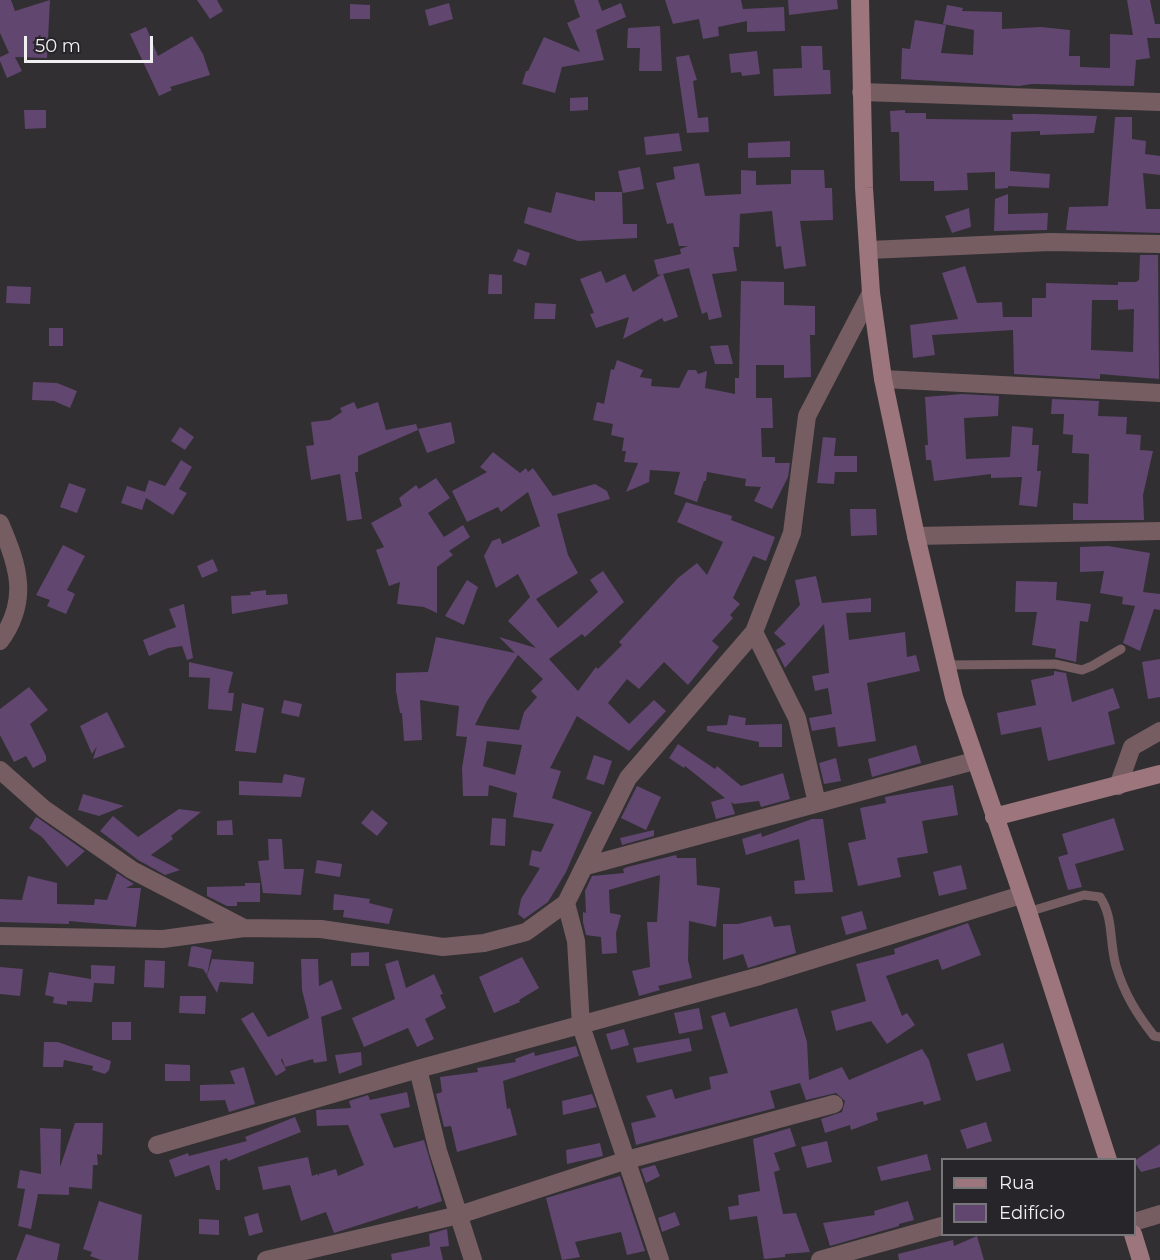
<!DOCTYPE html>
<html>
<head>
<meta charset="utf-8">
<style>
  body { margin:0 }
  #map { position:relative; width:1160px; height:1260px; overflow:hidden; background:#312f32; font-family:Montserrat,sans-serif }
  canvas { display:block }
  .legend { position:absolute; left:941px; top:1158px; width:195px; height:78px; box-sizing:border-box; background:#272529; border:2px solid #777679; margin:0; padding:8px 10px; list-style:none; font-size:18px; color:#f0eff1 }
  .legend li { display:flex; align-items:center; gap:12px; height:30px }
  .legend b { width:30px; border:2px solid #777679 }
  .scale { position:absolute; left:24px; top:36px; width:129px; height:27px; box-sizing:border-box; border:3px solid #f0eff1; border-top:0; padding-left:8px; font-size:18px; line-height:21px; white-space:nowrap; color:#f0eff1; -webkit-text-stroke:4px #272529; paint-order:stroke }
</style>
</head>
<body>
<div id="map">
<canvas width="1160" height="1260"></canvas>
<ul class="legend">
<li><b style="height:8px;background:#9c757d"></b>Rua</li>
<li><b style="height:16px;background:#61466f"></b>Edifício</li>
</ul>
<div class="scale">50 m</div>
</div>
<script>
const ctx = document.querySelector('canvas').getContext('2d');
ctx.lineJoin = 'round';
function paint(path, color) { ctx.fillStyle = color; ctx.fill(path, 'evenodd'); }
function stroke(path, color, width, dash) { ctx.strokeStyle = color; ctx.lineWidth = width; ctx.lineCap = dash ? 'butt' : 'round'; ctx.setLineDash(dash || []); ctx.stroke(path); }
const building = new Path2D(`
  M0,0H11L15,11L50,0L47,58L15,57L22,71L7,78L0,61V57L9,53L0,33Z
  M197,0H217L223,11L210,19Z
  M574,0H598L602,11L621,3L626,17L596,30L604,60L562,67L555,93L522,84L526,71H528L544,37L580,52L567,23L580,17Z
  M665,0H741L743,9L784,7L785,31L747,32V21L718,27L719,36L703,39L699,19L673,24Z
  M788,0H837L838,9L789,15Z
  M1127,0H1150L1155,24H1160V38H1147L1150,58L1136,60L1134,86L1032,84L1019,86L901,79L902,48L910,49L915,20L946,25L941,53L973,55L974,30L943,24L947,5L963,8L962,11L1002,12V29L1041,27L1070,30L1069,56H1080V67L1110,68V34L1133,35Z
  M449,3L453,19L429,26L425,10Z
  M350,4L370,5V19H350Z
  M660,26L662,71H639L640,48H627L628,28Z
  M146,27L158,56L192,36L203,54L210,75L170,87L172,90L159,96L130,34Z
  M801,46H822L823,70H830L831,94L774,96L773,69L802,68Z
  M757,51L760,74L742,76L741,72L731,73L729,54Z
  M689,55L697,80L693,81L698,118L708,117L709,132L687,133L676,57Z
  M588,97V110L570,111V98Z
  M24,110H46V128L25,129Z
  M905,110V113H926V119L1013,120L1012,114H1034L1097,116L1094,133L1040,135V131L1011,132L1010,171L1050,174L1049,188L1008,186V188L995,189V172L967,173L968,190L934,191V181H900L899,132H891L890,111Z
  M1115,117H1132V139L1146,141L1145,154L1160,156V175L1143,173L1146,209H1160V233L1066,230L1069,207L1108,206Z
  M679,133L682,151L646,155L644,137Z
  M790,141V157L748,158V143Z
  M699,163L705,196L741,194V170L756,171V185L791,184V170H824L825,188H832L833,220L800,221L806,266L784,269L781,246L776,247L772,211L740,214L739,247H733L737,271L712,274L722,317L709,320L707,312L702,314L689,268L663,274L678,317L664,322L662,318L623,339L629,317L596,328L590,314L594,313L580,279L601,271L606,283L625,274L633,292L662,274L658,275L654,260L681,254L680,249L688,246H679L673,223L667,224L656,183L675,179L673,167Z
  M640,167L644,189L623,193L618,171Z
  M556,192L595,201V192H622L623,224H637V238L578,241L524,223L528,207L551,213Z
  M1008,194V214L1048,213L1047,230L994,231L995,199Z
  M969,208L971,227L952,233L945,216Z
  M518,249L530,253L526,266L513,261Z
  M1140,255H1158L1159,379L1100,374V379L1014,374L1013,330L932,335L935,355L913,358L910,325L958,319L942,273L965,266L977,303L1002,302L1003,317H1032V298H1046V283L1118,285V282H1136L1139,280ZM1092,300H1118V310L1134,309L1133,352L1091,350Z
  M489,274L502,275V294H488Z
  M741,281L784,282V305L815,306V335H810L811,377L784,378V365H756V398H772L773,428H761L762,457H775V463H790L788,477L772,509L754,501L761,487L745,486L746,479L707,472L706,481H704L697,502L674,494L680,472L650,470L649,482L626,492L638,463L624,462L626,451H622L624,438L611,435L613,424L593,420L597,402L604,404L611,369L614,370L617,360L643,370L640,377L652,379L651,386L679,388L688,370H696L698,374L707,371L705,388L735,394V378H739Z
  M7,286L31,287L30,304L6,303Z
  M535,303L556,304L555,319H534Z
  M49,328H63V346H49Z
  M728,345L733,364H715L710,346Z
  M33,382L57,383L77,391L70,408L54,401L32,400Z
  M962,394L999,396L998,416L964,418L966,459L1010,457L1012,426L1033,428L1032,445H1039L1037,471H1041L1037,507L1019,505L1022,477L991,478V474L934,481L931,460H926L925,445H928L925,397Z
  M1052,399L1099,401L1098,416L1127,417L1126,434L1141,435L1140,450L1153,451L1143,495L1144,520H1073V503L1088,504L1089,454L1072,453L1073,435L1063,434L1064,414H1051Z
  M354,402L357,409L378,402L386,430L416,424L418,430L358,456V472H355L362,519L347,521L340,474L311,480L306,446L314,445L311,422L330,420L342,412L340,408Z
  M451,422L455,443L427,453L418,429Z
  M180,427L194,437L185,450L171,441Z
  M823,437L836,438L834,456H857V472H835L834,484L817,483Z
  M493,452L520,473L526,468L528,472L533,468L553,496L595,484L607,491L610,499L557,514L568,555L578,573L536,599L558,628L598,592L590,580L603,571L624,602L585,637L582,634L549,659L578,691L596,667L598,669L622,645L619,642L678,578L697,563L707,575L723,542L677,522L686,502L732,516L731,520L775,537L766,561L753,556L733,598L740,604L730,615L733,618L712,641L719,647L688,685L664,662L639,689L627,679L608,703L629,724L654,700L666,711L629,751L577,716L550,768L561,771L552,798L592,812L566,872L548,902L524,919L518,914L521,899L540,868L529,865L532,850L541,852L554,824L513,817L517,793L489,785L488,796H463L462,768L467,737L456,736L459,706L420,700L422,740L404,741L402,713H400L396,691V673L428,672L436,637L515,653L499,637L536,648L508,621L530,597L518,574L496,588L484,556L492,541L500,538L502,544L540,526L528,492L501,512L498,507L467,522L452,491L487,472L480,467ZM518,655L543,679L531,691L537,697L524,712L519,730L475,725L487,701ZM487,741L522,745L515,775L483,766Z
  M181,460L192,467L179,489L187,493L173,515L146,498L142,510L121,503L127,486L145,492L149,480L165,486Z
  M436,478L450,498L428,513L444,537L463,525L470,537L449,551L453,555L437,567V613L424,607L397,604L400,582L389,586L376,550L384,547L371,523L402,506L399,498L416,485L419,489Z
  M69,483L86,489L77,513L60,507Z
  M850,509H876L877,535L851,536Z
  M63,545L85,556L67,590L75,594L66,614L47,606L50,600L36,595Z
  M1108,546L1150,553L1143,592L1160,594V610L1154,609L1140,651L1123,643L1135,606L1122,604L1123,597L1100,593L1104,571L1080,572V547Z
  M213,559L218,571L202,578L197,566Z
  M816,576L822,603L871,598V612L846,613L849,640L905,632L907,657L916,655L920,671L867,683L876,741L838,747L835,727L812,731L809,718L832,714L828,688L815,691L812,676L829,673L824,624L785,668L776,650L786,644L774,633L800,605L795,580Z
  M467,580L478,587L464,625L445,616Z
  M1016,581L1057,582L1056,600L1091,604L1088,622L1080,621L1076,662L1055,657L1056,649L1032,645L1037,612H1015Z
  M266,590V595L287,594L288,604L232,614L231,596L251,595L250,592Z
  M184,604L193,658L187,660L182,646L168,648L149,656L143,640L176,627L169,609Z
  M1160,659V697L1148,699L1142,662Z
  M189,662L233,672L228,693H234L232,711L208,709L210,678L189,677Z
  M1054,671L1066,673L1072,702L1113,688L1120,708L1108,712L1115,744L1048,761L1041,727L1001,735L997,713L1036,705L1031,680L1054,675Z
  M29,687L48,710L30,724L46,756V761L33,768L26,756L14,762L0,735V709Z
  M284,700L302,704L299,717L281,713Z
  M242,703L264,708L256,753L235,751Z
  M107,712L125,747L93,759L97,746L92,754L80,726Z
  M729,715L746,718L745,725L782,724V747H759V742L707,731V726L727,725Z
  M678,744L715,769L717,766L741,786L783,773L790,799L761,807L759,801L734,804L731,802L735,814L716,819L711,802L725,798L685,766L684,768L669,758Z
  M916,745L921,763L872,777L868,759Z
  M594,755L612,761L604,785L586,779Z
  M836,758L841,781L824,784L819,763Z
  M284,774L305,778L301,797L239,795V781L282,783Z
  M953,785L958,815L922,821L928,853L897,858L901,877L858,886L848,843L866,839L860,808L886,803L885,797Z
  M637,786L661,797L646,830L621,818Z
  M83,794L124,806L99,816L78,810Z
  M179,809L201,812L171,836L173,839L151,855L180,870L165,875L138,860L100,831L113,816L138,837Z
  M372,810L388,823L377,836L361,823Z
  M36,817L38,818L85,851L67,867L42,837L29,828Z
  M492,818L506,819L505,846L490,845Z
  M1114,818L1124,850L1075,864L1082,887L1068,890L1058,857L1068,854L1062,834Z
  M812,819H823L833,892L795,894L794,881L805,880L799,839L746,855L742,839L761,833L762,837Z
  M232,820L233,835H217V821Z
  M654,830V836L622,845L620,838Z
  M268,839H282L284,869H304L301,895L263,893L258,861L269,860Z
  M676,855L677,858H696L697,885L720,888L716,927L689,921L688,960L692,978L658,986L660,990L639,996L632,971L650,967L647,922H657L660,875L609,890L610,913L621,915L616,933L617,953L602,954L601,937L586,935L583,922V912L586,913L585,891L592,876L624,873L623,869L627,867Z
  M317,860L342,864L340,877L315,873Z
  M961,865L967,889L939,896L933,872Z
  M117,873L134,884L126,888H141L136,927L69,921V924L0,922V899L22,900L28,876L57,883V904L94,905L95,899L107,900Z
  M245,883H260V902H237V906H227L207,896V887L245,886Z
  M334,894L370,899L369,903L393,909L389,924L343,917L344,910H333Z
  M862,911L867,929L846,935L841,917Z
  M771,916L774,927L790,925L796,953L748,968L743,954L723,960V924H738Z
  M968,923L981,955L942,970L938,959L886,976L902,1016L907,1013L915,1025L887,1044L871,1021L836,1031L831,1011L866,1001L856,964L895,954L894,949Z
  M194,946L212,950L207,975L203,969L188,966L191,947Z
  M369,952V966H351V953Z
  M522,957L539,988L519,1000L520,1002L494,1013L479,977Z
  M212,959L254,962L253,984L220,982L217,993L207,976Z
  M301,959H318L319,986L332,980L342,1009L321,1017L327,1061L314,1063L313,1059L285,1067L282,1058L281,1060L286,1070L276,1076L241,1019L253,1012L268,1037L309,1018L302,990Z
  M145,960L165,961L164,988L144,987Z
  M398,960L406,988L434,974L443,994L440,995L446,1008L425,1019L434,1039L417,1047L408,1028L364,1047L352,1018L395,999L385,964Z
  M91,965L115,966L114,984L94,983L92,1002L67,1001V1005L53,1003L54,997L45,995L49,972L91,979Z
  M0,967L23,969L20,996L0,994Z
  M180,996H206L205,1014L179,1013Z
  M699,1008L703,1029L679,1034L674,1013Z
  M797,1008L807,1042L809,1080L842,1067L849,1080L922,1049L929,1060L941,1100L924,1105L923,1101L876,1113L878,1120L851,1130L850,1125L825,1133L821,1119L842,1112L845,1101L836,1093L806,1100L800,1083L770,1091L775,1108L636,1145L631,1123L656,1117L646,1096L672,1089L675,1099L711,1089L709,1077L728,1073L711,1016L725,1012L730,1027Z
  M112,1022H131V1040H112Z
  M624,1029L629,1045L611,1050L606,1034Z
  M689,1038L692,1051L637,1063L633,1048Z
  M44,1042H58L111,1061L109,1070L105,1074L92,1070L93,1066L64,1060L63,1067H43Z
  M1003,1043L1011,1071L976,1081L967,1054Z
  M576,1046L579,1056L503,1081L507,1109L510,1108L517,1135L457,1152L451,1126L444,1127L436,1094L442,1092L440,1077L478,1072L477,1068L516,1062L515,1059L534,1052L535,1056Z
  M361,1052L362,1065L339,1074L335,1055Z
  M165,1064L190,1065V1081H165Z
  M244,1067L255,1104L229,1112L225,1100L200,1101V1085L235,1084L230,1071Z
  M407,1092L410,1107L380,1114L394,1148L424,1140L442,1201L418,1209V1206L334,1233L326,1212L301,1221L290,1185L263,1190L258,1167L308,1157L312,1176L318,1174L319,1177V1174L336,1169L338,1176L364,1165L348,1125L317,1126L316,1110L351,1108L349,1101L368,1095L370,1100Z
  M592,1094L597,1107L563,1115L562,1101Z
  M295,1117L301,1132L228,1161L227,1158L220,1161V1190H216L209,1165L175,1177L169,1160L188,1153L189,1156L247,1141L245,1137Z
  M986,1122L992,1141L967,1149L960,1130Z
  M75,1123H103L102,1155L97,1154L98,1165H93L92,1189L69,1187V1195L38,1194L31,1229L18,1226L25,1189L17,1188L20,1170L41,1174L40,1128L61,1129L60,1167Z
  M790,1128L796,1146L774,1153L780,1170L774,1172L783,1214L796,1213L810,1252L785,1254V1257L764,1259L757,1216L730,1220L728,1207L739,1205L738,1195L760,1191L753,1139Z
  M827,1141L832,1162L807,1168L801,1147Z
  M600,1143L603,1156L567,1164L566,1150Z
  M1160,1144V1167L1141,1172L1134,1161Z
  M927,1154L931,1170L881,1181L877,1167Z
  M655,1165L660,1176L646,1183L641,1169Z
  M620,1176L645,1251L627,1255L621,1232L575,1242L580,1257L562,1260L546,1198Z
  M99,1201L142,1215L138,1260H101L90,1256L92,1252L83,1249Z
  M908,1201L914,1220L899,1224V1226L830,1246L823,1223L875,1215L874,1211Z
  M675,1212L680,1225L662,1232L658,1218Z
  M258,1213L263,1232L249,1236L244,1217Z
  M199,1219L219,1220V1235L199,1234Z
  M447,1229L449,1246L440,1247L443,1260H392L391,1254L430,1246L429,1234Z
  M26,1234L60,1244L57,1260H16Z
  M977,1236L984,1260H899L898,1254L953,1240L954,1246Z`);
const lane = new Path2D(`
  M947,665L1055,664L1082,670L1092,666L1121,649
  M1028,912L1084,895L1100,897C1114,918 1109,942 1116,966C1124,993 1136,1013 1154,1036L1160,1037`);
const street = new Path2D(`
  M861,92L1160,102
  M869,250L1050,242L1160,244
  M883,379L1160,393
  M0,523C18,565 30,600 0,641
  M916,536L1160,531
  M754,632L797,718L817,803
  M0,770L44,809L132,870L244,928
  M1118,786L1132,747L1160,731
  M586,866L974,761
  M566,903L576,941L581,1026L660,1260
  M0,936L163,939L244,928L321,929L443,947L484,943L526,932L566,903L628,778L754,632L792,533L807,416L871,293
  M418,1069L438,1151L473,1260
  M157,1145L418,1069L760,976L1021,895
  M1134,1222L1160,1214
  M266,1260L459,1215L627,1160L834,1104
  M820,1260L942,1226`);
const secondary = new Path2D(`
  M860,0L864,188L871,293L883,379L916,536L954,697L1028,912L1108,1160
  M994,817L1160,774
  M1133,1234L1141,1260`);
paint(building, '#61466f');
stroke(lane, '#755d62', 9);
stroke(street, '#755d62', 18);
stroke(secondary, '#9c757d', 18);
</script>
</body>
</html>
